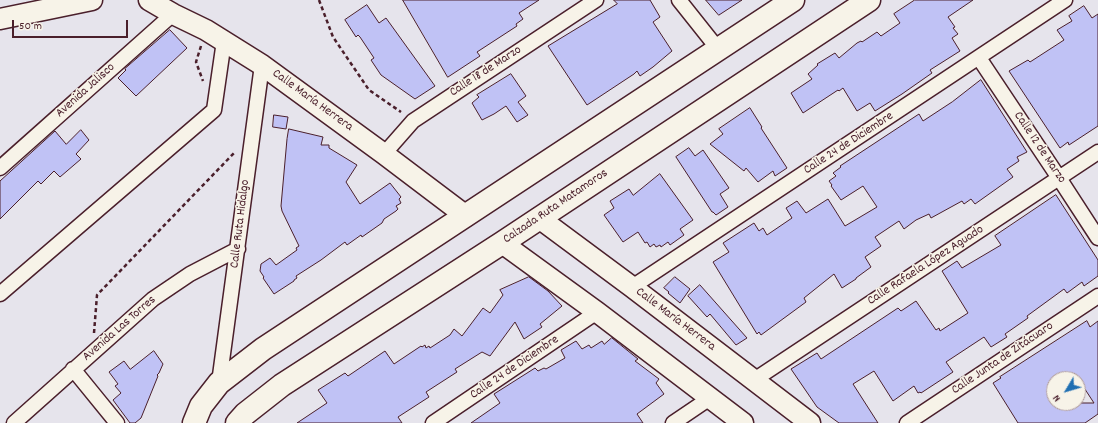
<!DOCTYPE html>
<html>
<head>
<meta charset="utf-8">
<style>
  body { margin:0 }
  #map { position:relative; width:1098px; height:423px; overflow:hidden; background:#e6e4ec; font-family:Dekko,sans-serif }
  canvas { display:block }
  .north { position:absolute; left:1046px; top:371px; width:40px; height:40px; box-sizing:border-box; background:#f7f3e8; border:1px solid #b29e9c; border-radius:50%; rotate:232deg; font-size:11px; font-weight:700; line-height:16px; text-align:center; color:#4a1f2b }
  .north::after { content:''; display:block; margin:auto; width:14px; height:18px; background:#1f6fb2; clip-path:polygon(50% 0,100% 100%,50% 72%,0 100%) }
  .scale { position:absolute; left:12px; top:20px; width:116px; height:18px; box-sizing:border-box; border:2px solid #4a1f2b; border-top:0; padding-left:5px; font-size:12px; line-height:14px; white-space:nowrap; color:#4a1f2b; -webkit-text-stroke:3px #f7f3e8; paint-order:stroke }
</style>
</head>
<body>
<div id="map">
<canvas width="1098" height="423"></canvas>
<div class="north">N</div>
<div class="scale">50 m</div>
</div>
<script>
const ctx = document.querySelector('canvas').getContext('2d');
ctx.lineJoin = 'round';
function paint(path, color) { ctx.fillStyle = color; ctx.fill(path, 'evenodd'); }
function stroke(path, color, width, dash) { ctx.strokeStyle = color; ctx.lineWidth = width; ctx.lineCap = dash ? 'butt' : 'round'; ctx.setLineDash(dash || []); ctx.stroke(path); }
function drawText(font, color, halo, rows, align = 'center') {
  ctx.font = font + ' Dekko,sans-serif'; ctx.lineWidth = 3; ctx.setLineDash([]); ctx.textBaseline = 'middle'; ctx.strokeStyle = halo; ctx.fillStyle = color; for (const [text, x, y, turn = 0] of rows) {
    ctx.save(); ctx.translate(x, y); ctx.rotate((+turn || 0) * Math.PI / 180); ctx.textAlign = isNaN(turn) ? turn : align; if (halo) ctx.strokeText(text, 0, 0); ctx.fillText(text, 0, 0); ctx.restore();
  }
}
const building = new Path2D(`
  M403,0H539L519,13L523,19L516,24L517,26L477,52L480,56L448,77Z
  M614,0H650L660,17L653,22L672,51L653,67L640,76L637,71L634,74L587,105L548,46L617,4Z
  M706,0H742L719,15Z
  M915,0H973L948,17L955,27L953,28L958,34L952,38L960,51L930,70L932,73L902,94L875,111L870,103L857,111L843,88L839,91L838,90L803,113L791,93L812,79L808,74L818,65L817,64L835,53L839,58L857,43L861,41L862,42L877,32L881,36L900,23L894,14Z
  M367,5L379,23L386,18L435,86L415,99L381,75L371,60L374,58L360,37L358,35L356,37L345,20Z
  M1084,6L1092,18L1098,14V126L1069,145L1068,142L1060,148L1009,71L1028,60L1030,62L1064,40L1057,30L1072,21L1069,16Z
  M170,30L187,48L136,96L118,78L126,70L125,69Z
  M511,74L526,96L518,102L528,115L517,122L506,106L494,114L482,120L472,103L479,97L477,95Z
  M981,80L1027,152L1017,157L1019,161L1007,169L1013,177L975,204L971,199L964,204L962,201L931,218L929,214L916,220L904,229L899,221L875,237L881,246L865,257L871,267L856,278V279L842,288L834,274L804,298L806,302L761,335L759,332L757,334L713,262L729,252L723,243L754,223L759,231L763,228L767,235L792,218L786,208L797,201L806,213L828,199L845,226L877,207L863,186L841,200L831,186L832,185L829,181L836,176L833,173L841,167L840,166L919,114L923,121L952,102Z
  M750,108L762,127L761,128L787,168L775,176L773,171L758,182L746,168L744,171L710,144L723,134L719,129Z
  M274,115L288,117L286,129L273,127Z
  M289,129L323,137L321,145H329V148L357,165L346,182L360,204L390,183L401,197L399,199L401,203L396,206L398,209L396,211L384,219L382,223L362,237L361,235L347,245L345,242L321,260L296,276L297,278L294,280V281L274,294L263,278L264,277L260,271L261,264L270,258L276,265L297,250L296,248L299,246L282,211L281,206L287,139Z
  M81,130L89,140L76,154L81,159L60,177L54,171L41,184L38,181L0,219V181L55,131L66,144Z
  M689,148L695,156L703,150L729,188L720,194L728,207L716,215L713,212H712L676,157Z
  M660,174L693,220L680,229L684,235L670,245L668,242L661,247L660,245L656,247L654,244L650,247L647,242L645,243L638,232L623,242L604,215L614,208L610,201L629,189L633,195Z
  M1056,195L1098,260V276L1084,286L1082,282L1067,293L1064,289L1027,316L1028,318L1005,334L1007,337L991,347L984,337L946,362L953,372L921,393L920,392L918,393L914,386L893,401L874,371L853,384L878,423H839L817,407L791,369L817,353L821,359L898,308L901,311L916,301L936,330L939,328L940,331L968,313L942,271L957,261L962,268L1001,245L995,236Z
  M529,277L548,291L562,306L540,324L542,327L524,339L515,322L490,356L482,352L455,369L457,372L426,392L429,397L398,417L402,423H297L327,403L318,390L345,373L348,376L385,351L394,364L421,346L422,347L425,345L426,348L429,346L430,348L450,335L454,329L462,336L483,308L490,313L503,295L500,290Z
  M675,277L690,289L680,303L668,293L669,292L664,288Z
  M700,285L747,338L736,345L710,314L707,317L688,296Z
  M1087,321L1090,327L1098,321V414L1085,423H1018L993,383L1001,378L1000,377ZM1075,374L1094,403H1054V379H1065Z
  M612,338L638,359L635,361L659,379L656,383L664,394L637,414L643,423H471L500,403L494,394L535,368L538,371L544,368L546,369L565,358L561,350L576,341L582,349L589,345L591,348L602,341L604,344Z
  M154,351L163,364L159,373L157,375L158,376L141,418L135,423H130L113,400L121,393L115,386L118,384L109,372L124,361L130,369Z`);
const path = new Path2D(`
  M319,0L333,37L369,90L401,112
  M201,46L196,62L203,81
  M94,333L97,295L235,152`);
const street = new Path2D(`
  M679,0L718,49
  M979,58L1059,178L1098,238
  M384,154L413,121L596,0
  M0,168L173,14
  M632,287L1065,0
  M0,294L214,110L224,41
  M73,369L117,423
  M754,380L1098,152
  M219,383L262,65
  M14,423L153,299L190,274L238,249
  M433,423L597,312
  M673,423L710,398
  M907,423L1098,296`);
const secondary = new Path2D(`
  M149,0L173,14L206,30L262,65L384,154L466,216
  M0,19L92,0
  M539,218L632,287L810,423
  M502,243L597,312L743,423`);
const primary = new Path2D(`
  M194,423L201,406L219,383L263,349L793,0
  M237,423L245,414L282,385L502,243L869,0`);
const streetNames = [
  ["Calle 18 de Marzo",486,72,-33],
  ["Avenida Jalisco",86,91,-42],
  ["Calle María Herrera",312,101,36],
  ["Calle 24 de Diciembre",849,144,-33],
  ["Calle 12 de Marzo",1039,148,56],
  ["Calzada Ruta Matamoros",556,207,-34],
  ["Calle Ruta Hidalgo",241,224,-83],
  ["Calle Rafaela López Aguado",926,266,-33],
  ["Calle María Herrera",675,320,37],
  ["Avenida Las Torres",120,329,-41],
  ["Calle Junta de Zitácuaro",1003,359,-34],
  ["Calle 24 de Diciembre",515,368,-34]
];
paint(building, '#c0c2f5');
stroke(building, '#4a1f2b', 1);
stroke(street, '#4a1f2b', 17);
stroke(secondary, '#4a1f2b', 23);
stroke(primary, '#4a1f2b', 25);
stroke(path, '#4a1f2b', 2.5, [4, 3]);
stroke(street, '#f7f3e8', 14);
stroke(secondary, '#f7f3e8', 20);
stroke(primary, '#f7f3e8', 22);
drawText('13px', '#4a1f2b', '#f7f3e8', streetNames);
</script>
</body>
</html>
